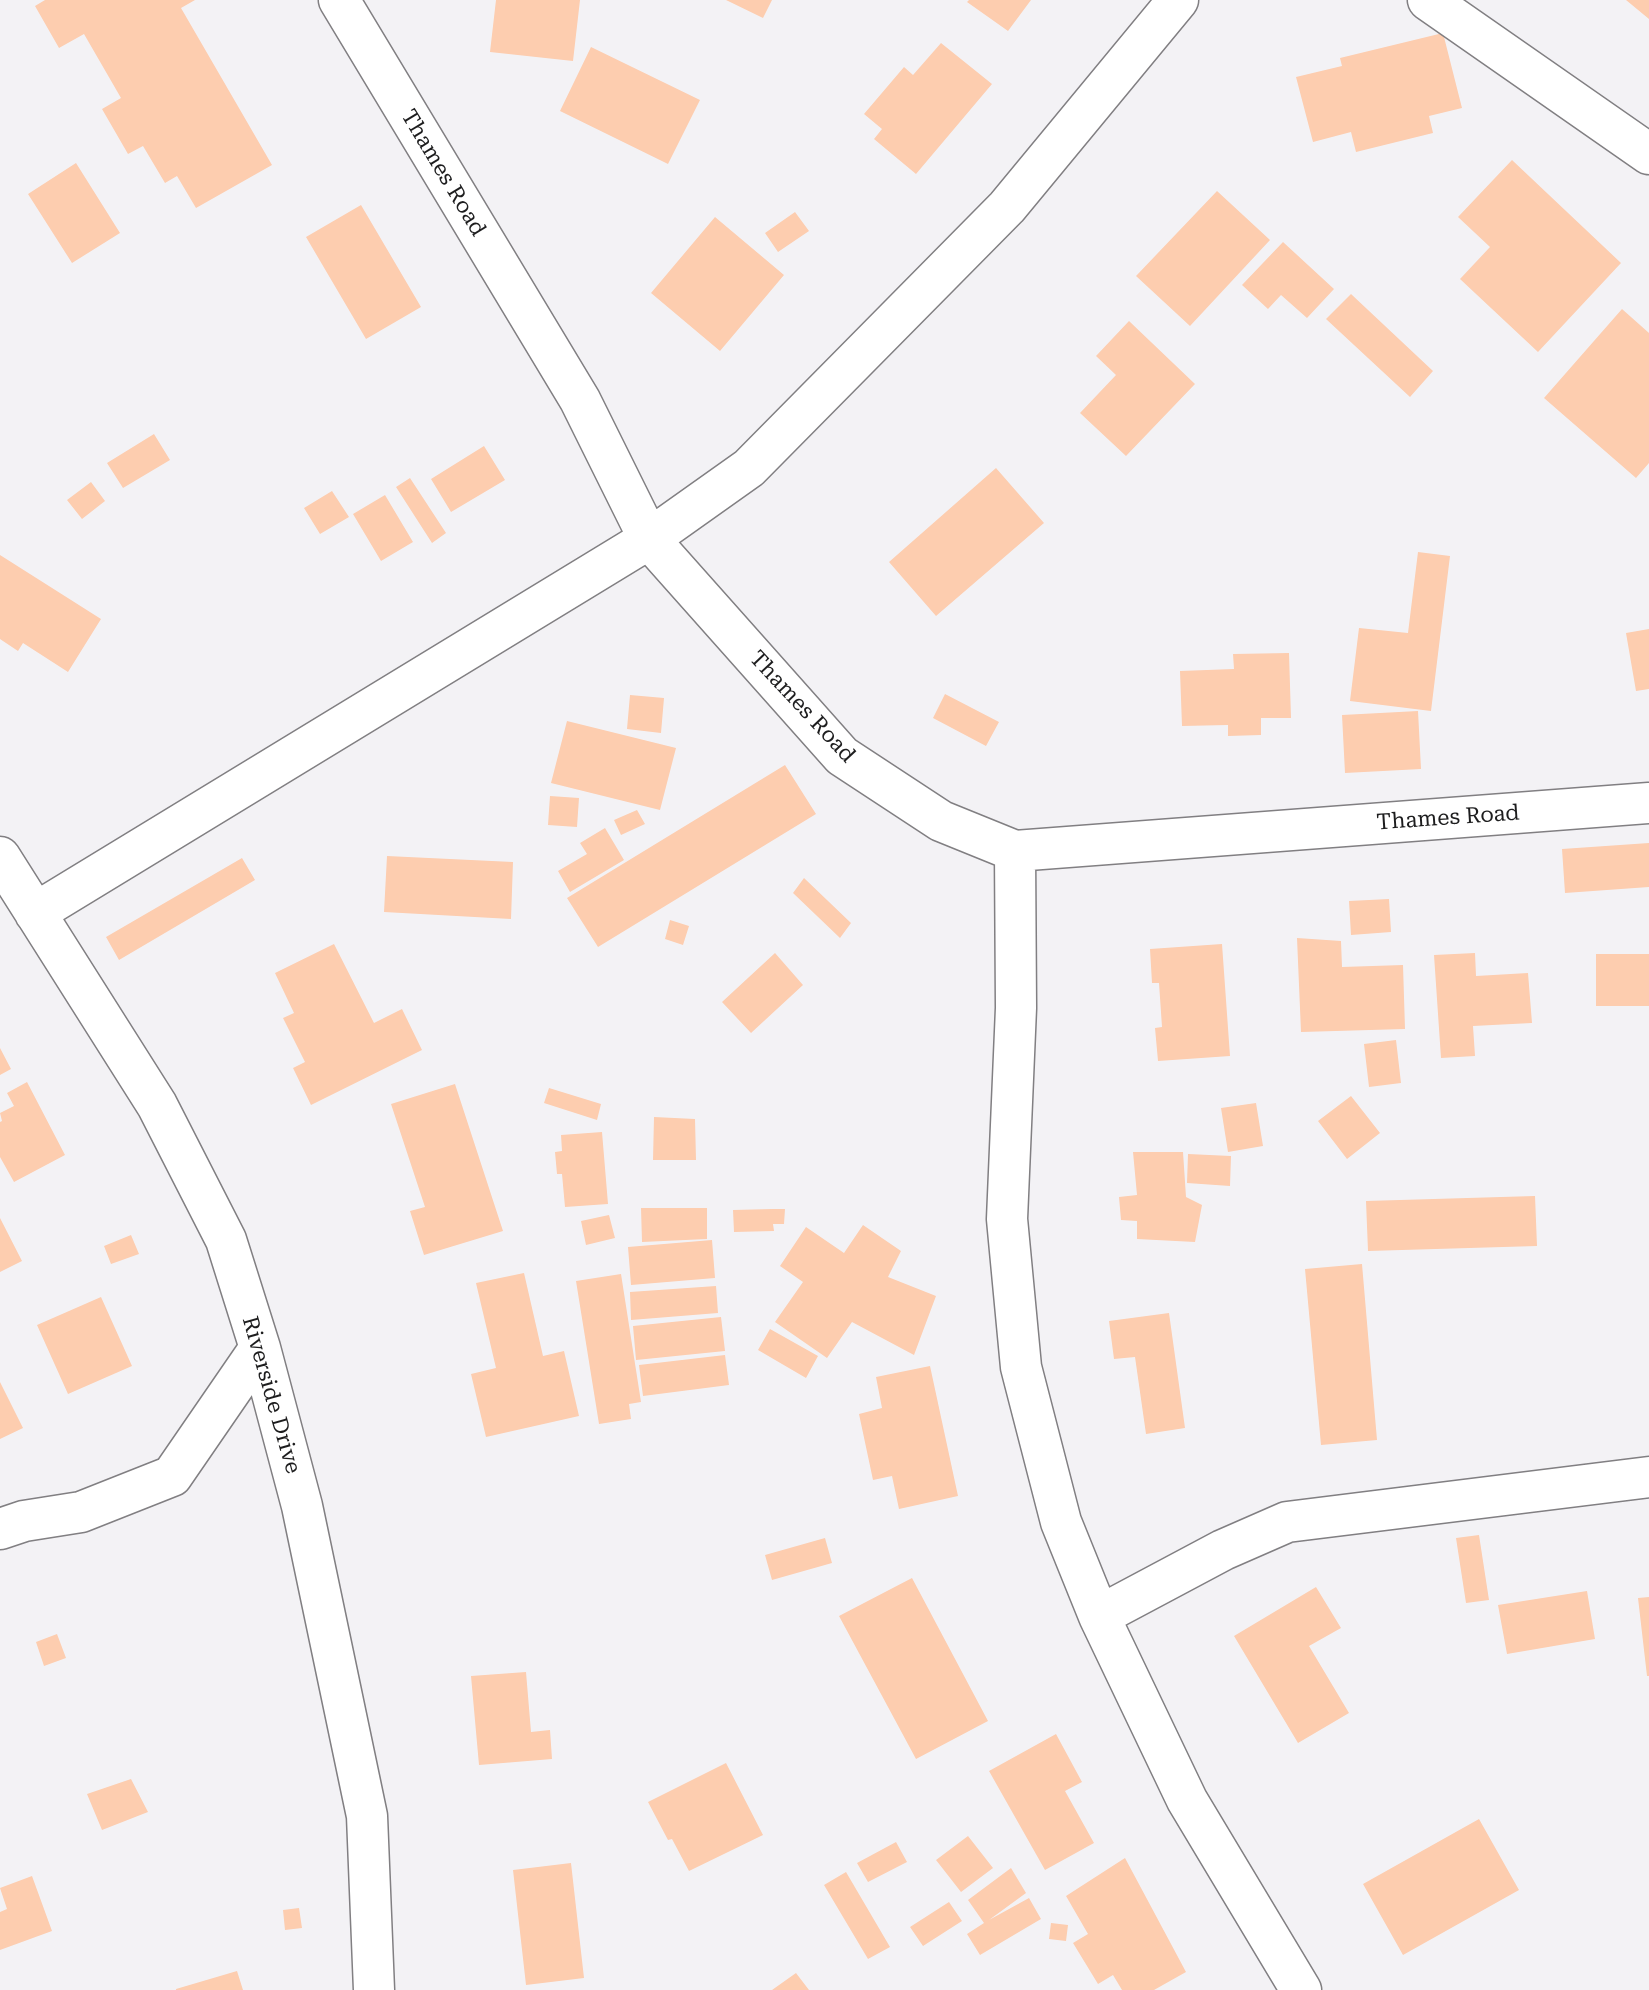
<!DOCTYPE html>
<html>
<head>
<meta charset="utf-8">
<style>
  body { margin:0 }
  canvas { display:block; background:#f3f2f5 }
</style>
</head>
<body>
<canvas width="1649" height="1990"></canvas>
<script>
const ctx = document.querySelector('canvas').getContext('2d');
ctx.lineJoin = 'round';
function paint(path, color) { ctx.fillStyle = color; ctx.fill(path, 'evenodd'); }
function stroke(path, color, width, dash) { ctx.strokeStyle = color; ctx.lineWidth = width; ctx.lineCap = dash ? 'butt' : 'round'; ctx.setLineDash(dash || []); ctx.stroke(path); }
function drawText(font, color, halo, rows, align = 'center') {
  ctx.font = font + ' "Roboto Serif",serif'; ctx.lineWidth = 8; ctx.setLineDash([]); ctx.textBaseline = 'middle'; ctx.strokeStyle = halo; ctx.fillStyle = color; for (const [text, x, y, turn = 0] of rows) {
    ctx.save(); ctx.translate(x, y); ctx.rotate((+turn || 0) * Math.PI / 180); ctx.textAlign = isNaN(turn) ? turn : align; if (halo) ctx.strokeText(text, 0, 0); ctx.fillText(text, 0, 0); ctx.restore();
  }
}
const building = new Path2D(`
  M45,0H195L181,8L272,165L196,208L177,176L165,183L143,146L128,154L102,109L121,98L84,34L59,48L35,6Z
  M496,0H580L573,61L490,52Z
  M726,0H772L763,18Z
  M969,0H1031L1008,31L967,2Z
  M1626,0H1649V19Z
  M1443,33L1462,108L1429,116L1433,133L1356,152L1351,132L1313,142L1296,77L1342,66L1340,58Z
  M941,43L992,84L916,174L874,139L882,129L864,114L904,67L913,75Z
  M591,47L700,100L668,164L560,111Z
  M1512,160L1621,263L1538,352L1460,279L1490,247L1458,217Z
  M76,163L120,233L72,263L28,194Z
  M1217,191L1270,240L1190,326L1136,276Z
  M361,205L421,307L366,339L306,237Z
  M795,212L809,231L778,252L765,233Z
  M715,217L784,275L720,351L651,293Z
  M1283,242L1334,289L1307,318L1281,295L1268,309L1242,285Z
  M1351,294L1433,371L1410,397L1326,319Z
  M1622,309L1649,333V463L1636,478L1544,398Z
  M1129,321L1195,384L1126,456L1080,413L1116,375L1096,356Z
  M154,434L170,460L123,488L107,463Z
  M484,446L505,480L451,512L431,479Z
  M996,468L1044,523L936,616L889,562Z
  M410,478L446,533L432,543L396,487Z
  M91,482L105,501L82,519L67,500Z
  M332,491L349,517L320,534L304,508Z
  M385,495L413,542L381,561L353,514Z
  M1418,552L1450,556L1431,711L1350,701L1359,628L1408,633Z
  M0,555L101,619L68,672L23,643L18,651L0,639Z
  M1649,629V689L1636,691L1626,633Z
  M1289,653L1291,718H1261V735L1228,736V725L1182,726L1180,671L1234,669L1233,654Z
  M945,694L999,722L986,746L933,718Z
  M630,695L664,698L661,733L627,729Z
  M1418,711L1421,769L1345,773L1342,715Z
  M567,721L676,748L660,810L551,783Z
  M785,765L816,814L598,947L567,898Z
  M550,796L579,798L577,827L548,825Z
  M637,810L645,824L621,835L614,820Z
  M605,828L624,860L570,892L558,871L587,854L580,843Z
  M1649,843V887L1565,893L1562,849Z
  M387,856L513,862L511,919L384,912Z
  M242,858L255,880L119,960L106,937Z
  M804,878L851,923L840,938L793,893Z
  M1389,899L1391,932L1351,935L1349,901Z
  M670,920L689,926L683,945L665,939Z
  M1297,938L1341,941L1342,967L1403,965L1405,1029L1301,1032Z
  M334,944L374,1023L402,1009L422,1050L311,1105L293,1068L305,1062L283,1018L294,1013L275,973Z
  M1222,944L1230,1056L1158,1061L1155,1028L1162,1027L1159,983H1152L1150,949Z
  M775,953L803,985L751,1033L722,1002Z
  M1475,953L1476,976L1528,973L1532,1023L1473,1026L1475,1056L1441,1058L1434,955Z
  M1596,954H1649V1006H1596Z
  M1396,1040L1401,1083L1369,1087L1364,1044Z
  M0,1048L11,1069L0,1075Z
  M27,1082L65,1155L14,1182L0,1157V1122L2,1121L0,1113L14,1106L7,1093Z
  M455,1084L503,1231L424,1255L410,1211L425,1207L391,1104Z
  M549,1088L601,1104L597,1120L544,1103Z
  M1351,1096L1380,1133L1347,1159L1318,1121Z
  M1256,1103L1263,1146L1228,1152L1221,1108Z
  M654,1117L695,1119L696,1160H653Z
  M602,1132L608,1204L565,1207L562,1174H557L555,1152L562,1151L561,1135Z
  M1133,1152H1183L1186,1197L1202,1205L1195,1242L1137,1239V1221L1121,1220L1119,1197L1137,1195Z
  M1188,1154L1231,1156L1230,1186L1187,1183Z
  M1535,1196L1537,1246L1368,1251L1366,1201Z
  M641,1208H707V1239L642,1242Z
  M773,1209H785L784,1224H773L774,1231L734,1232L733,1210Z
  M609,1215L615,1238L586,1245L581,1221Z
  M0,1218L22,1261L0,1272Z
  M863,1225L901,1251L888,1277L936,1296L914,1355L852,1322L827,1358L775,1322L803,1282L780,1266L806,1227L844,1253Z
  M131,1235L139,1254L111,1264L104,1246Z
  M712,1240L715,1278L631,1285L628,1247Z
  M1362,1264L1377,1440L1321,1445L1305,1269Z
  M524,1273L543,1356L564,1351L579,1416L486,1437L471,1374L496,1368L476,1283Z
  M621,1274L641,1402L629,1404L631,1419L599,1424L576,1281Z
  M716,1286L718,1313L631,1320L630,1292Z
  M101,1297L132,1366L68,1394L37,1325Z
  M1169,1313L1185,1428L1146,1434L1135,1357L1114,1359L1109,1321Z
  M721,1317L725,1351L636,1360L633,1326Z
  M770,1329L818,1356L806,1378L758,1350Z
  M725,1355L729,1385L643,1396L639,1365Z
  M930,1366L958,1496L899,1509L892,1476L873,1480L859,1414L882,1408L876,1377Z
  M0,1382L23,1428L0,1439Z
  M1479,1535L1489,1600L1466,1603L1456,1538Z
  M825,1538L832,1563L772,1580L765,1555Z
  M912,1578L988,1721L916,1759L839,1616Z
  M1316,1587L1341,1628L1309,1646L1349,1713L1298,1743L1234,1636Z
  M1587,1591L1595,1639L1507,1654L1498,1605Z
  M1649,1597V1676H1647L1638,1598Z
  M57,1634L66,1658L44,1666L36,1642Z
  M526,1672L531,1732L550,1730L552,1759L479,1765L471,1676Z
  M1056,1734L1082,1782L1065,1791L1094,1843L1045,1870L989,1771Z
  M726,1763L763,1835L689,1871L672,1839L668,1840L648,1802Z
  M131,1779L148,1812L102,1830L87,1794Z
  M1479,1819L1519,1890L1403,1955L1363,1884Z
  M968,1836L993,1868L961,1892L936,1860Z
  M896,1842L907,1862L868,1882L857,1863Z
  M1125,1858L1186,1972L1154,1990H1122L1113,1975L1098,1984L1073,1943L1088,1934L1066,1896Z
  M571,1863L584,1978L526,1985L513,1870Z
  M1011,1868L1026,1893L989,1920L1029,1898L1041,1919L980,1955L967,1934L984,1923L968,1900Z
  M846,1872L890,1947L868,1959L824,1885Z
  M32,1876L52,1931L0,1950V1912L7,1909L0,1888Z
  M949,1902L962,1921L923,1946L910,1927Z
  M299,1908L302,1928L285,1930L283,1910Z
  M1051,1923L1068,1925L1066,1941L1049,1939Z
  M237,1971L243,1990H176V1989Z
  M796,1973L809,1990H772Z`);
const minor = new Path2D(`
  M339,0L580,400L649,539L842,756L941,821L1015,851L1649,803
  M1428,0L1649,154
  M1015,851L1016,1008L1007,1219L1021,1367L1061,1522L1099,1616L1187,1800L1301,1990
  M0,857L157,1105L226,1240L260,1348L302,1506L367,1816L374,1990
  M35,913L649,539L749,468L1007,207L1178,0
  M0,1529L24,1521L81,1512L172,1476L260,1348
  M1099,1616L1223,1550L1287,1522L1649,1477`);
const streetNames = [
  ["Thames Road",443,173,59],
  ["Thames Road",802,707,47],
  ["Thames Road",1448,818,-4],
  ["Riverside Drive",271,1395,74]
];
paint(building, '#fdcdaf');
stroke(minor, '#817f82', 43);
stroke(minor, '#fff', 40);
drawText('22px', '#1d1d1e', '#fff', streetNames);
</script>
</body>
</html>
